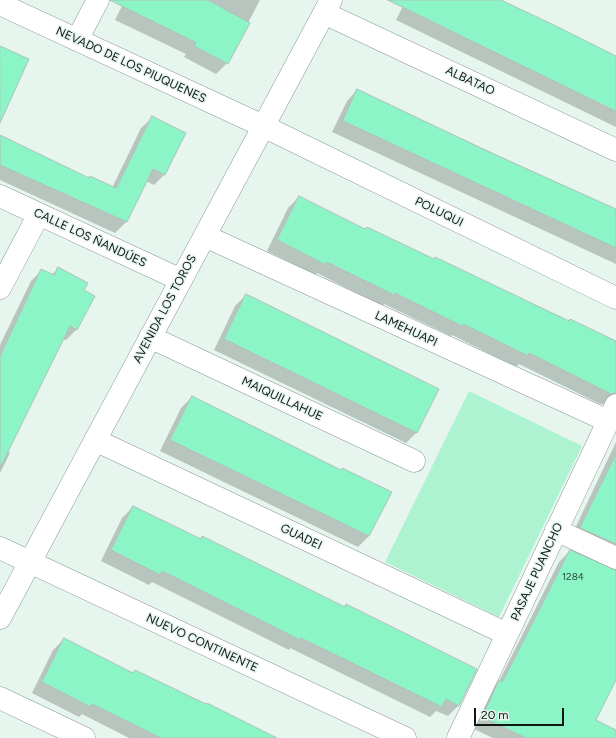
<!DOCTYPE html>
<html>
<head>
<meta charset="utf-8">
<style>
  body { margin:0 }
  #map { position:relative; width:616px; height:738px; overflow:hidden; background:#e6f6ee; font-family:Figtree,sans-serif }
  canvas { display:block }
  .scale { position:absolute; left:474px; top:708px; width:90px; height:18px; box-sizing:border-box; border:2px solid #121715; border-top:0; padding-left:5px; font-size:12px; line-height:14px; white-space:nowrap; color:#121715; -webkit-text-stroke:3px #e6f6ee; paint-order:stroke }
</style>
</head>
<body>
<div id="map">
<canvas width="616" height="738"></canvas>
<div class="scale">20 m</div>
</div>
<script>
const ctx = document.querySelector('canvas').getContext('2d');
ctx.lineJoin = 'round';
function paint(path, color) { ctx.fillStyle = color; ctx.fill(path, 'evenodd'); }
function stroke(path, color, width, dash) { ctx.strokeStyle = color; ctx.lineWidth = width; ctx.lineCap = dash ? 'butt' : 'round'; ctx.setLineDash(dash || []); ctx.stroke(path); }
function drawText(font, color, halo, rows, align = 'center') {
  ctx.font = font + ' Figtree,sans-serif'; ctx.lineWidth = 3; ctx.setLineDash([]); ctx.textBaseline = 'middle'; ctx.strokeStyle = halo; ctx.fillStyle = color; for (const [text, x, y, turn = 0] of rows) {
    ctx.save(); ctx.translate(x, y); ctx.rotate((+turn || 0) * Math.PI / 180); ctx.textAlign = isNaN(turn) ? turn : align; if (halo) ctx.strokeText(text, 0, 0); ctx.fillText(text, 0, 0); ctx.restore();
  }
}
const green = new Path2D(`
  M469,391L582,446L499,617L385,562Z`);
const shadow = new Path2D(`
  M125,0H260L227,63L216,74L184,57L186,54L115,20Z
  M406,0H498L616,58V127L396,20Z
  M357,90L616,210V264L332,132L347,101Z
  M152,118L165,174L154,185L146,181L126,222L115,233L0,180V135L88,179L112,188L141,128Z
  M299,197L365,230L616,342V410L610,404H600L519,364L516,367L452,335L451,336L384,304L382,306L317,273L315,275L267,251L288,208Z
  M58,269L83,291L77,329L66,340L62,339L7,451L10,453L0,473V345L31,281L42,270L51,275Z
  M246,295L417,432L406,443L214,350L235,306Z
  M192,397L340,471L390,492L369,536L358,547L160,451L181,408Z
  M616,442V563L570,539Z
  M133,507L200,540L202,537L344,608L346,605L459,705L448,716L436,711L430,717L290,648L289,650L152,582L149,585L101,561L122,518Z
  M570,551L616,571V679L595,721L591,738H493L472,728L489,692L498,683L559,562Z
  M64,639L133,674L276,738H129L82,714L79,717L32,693L53,650Z`);
const building = new Path2D(`
  M110,0H208L250,23L228,64L194,46L196,43Z
  M388,0H501L556,26L616,56V111Z
  M0,46L29,59L0,123Z
  M357,89L487,151L616,209V248L343,121Z
  M152,116L186,133L165,175L153,169L127,222L0,165V135L89,178L90,176L116,188Z
  M299,196L365,229L367,227L434,259L435,257L569,321L570,319L616,341V393L611,394L529,353L528,356L463,324L462,326L395,293L394,295L327,262L326,265L277,240Z
  M58,267L88,283L84,290L95,296L77,330L70,326L0,468V356L41,269L54,275Z
  M246,294L439,389L417,433L224,339Z
  M192,396L341,470L342,468L392,492L369,536L170,440Z
  M616,454V544L580,528Z
  M133,506L201,539L202,536L345,607L346,604L477,669L459,706L446,699L442,707L301,638L300,640L162,571L160,575L111,550Z
  M570,550L616,570V680L596,720L616,730V738H526L482,717L499,680L502,682L507,673Z
  M64,638L133,673L135,670L206,704L207,703L277,738H161L92,704L91,707L42,682Z`);
const street = new Path2D(`
  M0,4L263,126L616,298
  M324,13L616,150
  M77,40L98,0
  M0,196L181,280
  M205,236L608,421
  M0,288L39,214
  M150,337L414,461
  M95,440L507,634
  M556,530L616,558
  M0,548L405,738
  M0,698L84,738
  M458,738L616,405`);
const secondary = new Path2D(`
  M0,618L331,0`);
const numberNames = [
  ["1284",573,577]
];
const streetNames = [
  ["NEVADO DE LOS PIUQUENES",131,65,25],
  ["ALBATAO",470,81,25],
  ["POLUQUI",439,212,26],
  ["CALLE LOS ÑANDÚES",90,238,25],
  ["AVENIDA LOS TOROS",165,309,-62],
  ["LAMEHUAPI",406,329,25],
  ["MAIQUILLAHUE",282,399,25],
  ["GUADEI",301,537,25],
  ["PASAJE PUANCHO",537,572,-65],
  ["NUEVO CONTINENTE",202,643,25]
];
paint(green, '#adf3d2');
paint(shadow, '#0003');
paint(building, '#8bf5c7');
stroke(building, '#b1c0b8', 1);
stroke(street, '#8b9992', 23);
stroke(secondary, '#8b9992', 23);
stroke(street, '#fff', 22);
stroke(secondary, '#fff', 22);
drawText('10px', '#304e42', null, numberNames);
drawText('12px', '#121715', '#e6f6ee', streetNames);
</script>
</body>
</html>
